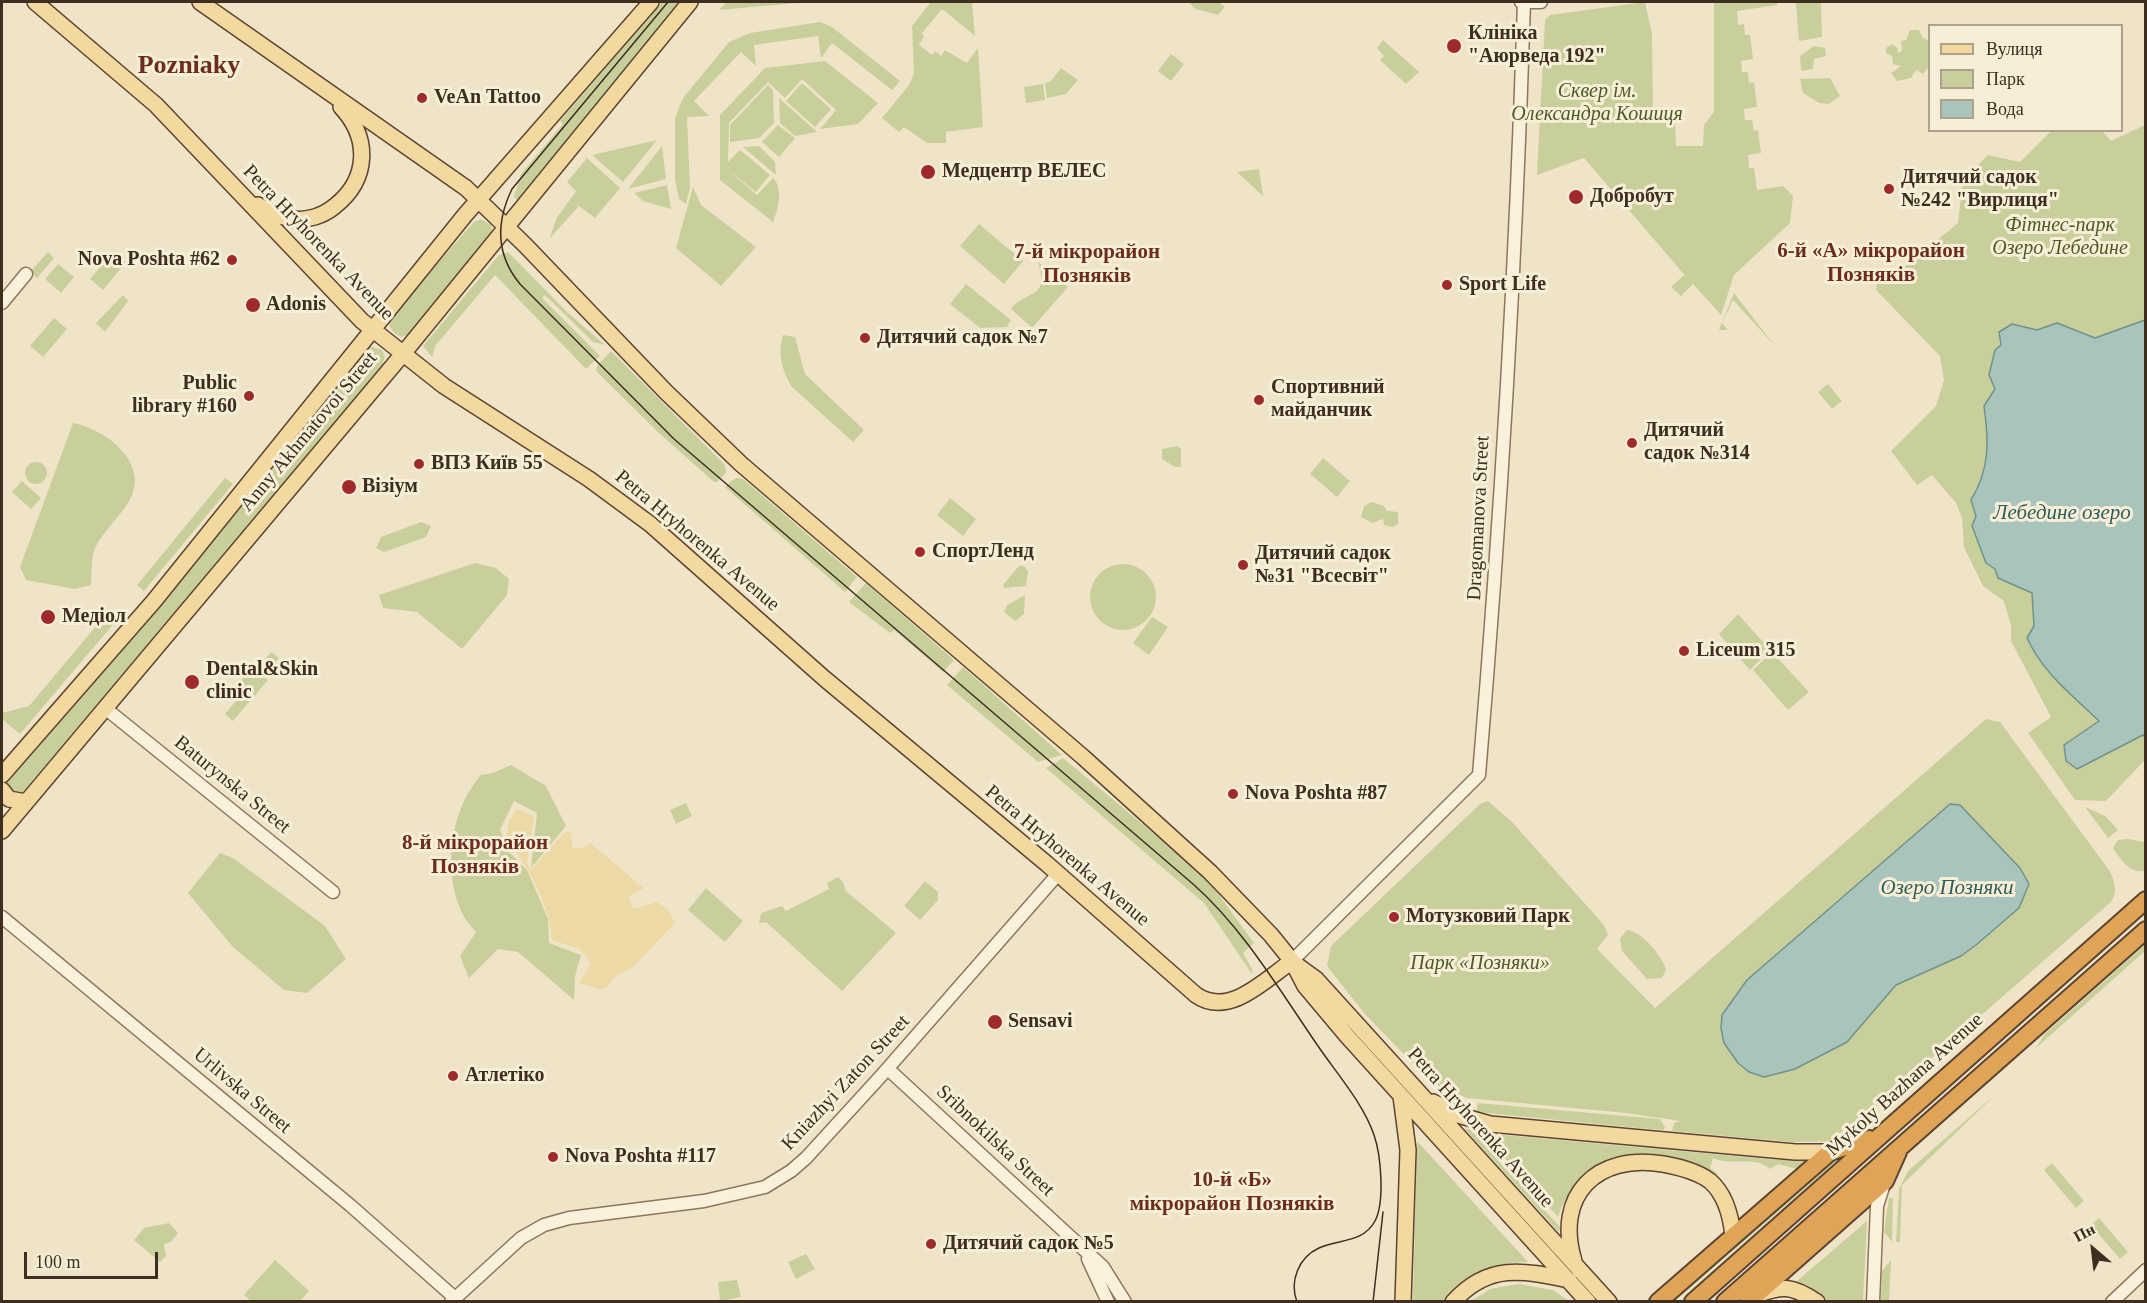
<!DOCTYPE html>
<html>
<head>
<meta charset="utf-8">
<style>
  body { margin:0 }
  #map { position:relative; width:2147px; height:1303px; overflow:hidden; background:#f0e4c8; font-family:"Times New Roman",serif }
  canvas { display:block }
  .frame { position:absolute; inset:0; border:3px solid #3d2e20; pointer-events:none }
  .legend { position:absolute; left:1928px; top:24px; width:195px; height:108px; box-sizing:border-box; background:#f7eed8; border:2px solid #ada18e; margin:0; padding:8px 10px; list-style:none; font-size:18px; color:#3d2e20 }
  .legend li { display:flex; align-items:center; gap:12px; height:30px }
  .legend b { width:30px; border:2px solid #ada18e }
  .north { position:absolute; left:2063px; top:1219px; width:60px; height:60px; -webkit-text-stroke:4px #f7eed8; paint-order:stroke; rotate:332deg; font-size:16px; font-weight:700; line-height:24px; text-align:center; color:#3d2e20 }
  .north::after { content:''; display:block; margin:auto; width:21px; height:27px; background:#3d2e20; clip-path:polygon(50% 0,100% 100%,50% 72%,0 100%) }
  .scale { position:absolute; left:24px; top:1252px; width:134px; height:27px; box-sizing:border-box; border:3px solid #3d2e20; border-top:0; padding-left:8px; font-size:18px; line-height:21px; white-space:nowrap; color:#3d2e20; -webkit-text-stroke:4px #f7eed8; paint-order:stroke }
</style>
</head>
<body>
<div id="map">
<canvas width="2147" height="1303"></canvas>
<div class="frame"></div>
<ul class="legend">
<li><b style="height:8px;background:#f3d9a0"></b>Вулиця</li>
<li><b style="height:16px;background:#c9cf9b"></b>Парк</li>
<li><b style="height:16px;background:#a9c4bc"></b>Вода</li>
</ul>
<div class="north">Пн</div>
<div class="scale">100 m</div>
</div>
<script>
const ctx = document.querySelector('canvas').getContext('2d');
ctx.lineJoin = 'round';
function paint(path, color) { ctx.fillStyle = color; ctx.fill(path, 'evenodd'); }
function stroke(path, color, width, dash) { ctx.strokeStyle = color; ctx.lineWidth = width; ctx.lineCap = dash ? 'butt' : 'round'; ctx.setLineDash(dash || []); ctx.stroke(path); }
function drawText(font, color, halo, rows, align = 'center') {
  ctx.font = font + ' "Times New Roman",serif'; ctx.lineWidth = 6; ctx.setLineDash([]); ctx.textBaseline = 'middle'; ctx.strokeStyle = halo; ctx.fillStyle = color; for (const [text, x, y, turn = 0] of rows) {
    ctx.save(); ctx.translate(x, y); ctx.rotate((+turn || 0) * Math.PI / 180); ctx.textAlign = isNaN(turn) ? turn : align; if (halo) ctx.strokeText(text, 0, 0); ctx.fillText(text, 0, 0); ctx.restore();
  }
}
const green = new Path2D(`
  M662,2H680L517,200L514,197L521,174L563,124L560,121Z
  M726,2H797L798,3L719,10Z
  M931,2H972L975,36L942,9L922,33L924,37L919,45L932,55L935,51L941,56L945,50L967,63L978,48L983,127L946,132V143H927L904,127L899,132L882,118L909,85L914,73L912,26Z
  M1189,2H1218L1225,7L1218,15L1195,9Z
  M1645,2L1652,34L1653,114L1675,119L1676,146H1703L1704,125L1714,112V2H1777V5L1737,11L1738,25L1744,24L1745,35H1750L1753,59L1741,61L1742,72H1748L1749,83L1754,82L1757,107L1744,109L1745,120H1752L1754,131L1758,130L1761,153L1748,155L1749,168H1754L1757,190L1783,186L1793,196L1790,223L1734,275L1721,315L1693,284L1681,296L1671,287L1684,275L1689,280L1584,158L1537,175L1545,20L1550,15Z
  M1821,2L1822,37L1799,41L1796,3Z
  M820,22L832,27L900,81L892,90L832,43L821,58L818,36L754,45L756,66L741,52L694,101L709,116L687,117L690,188L686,204L679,199L675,179V118L683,98L729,42L750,33Z
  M1910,30H1919L1923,38L1928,40L1929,67L1923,74L1916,70L1911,78L1897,81L1891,73L1901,66L1893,64L1892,56L1886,53V48L1892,44L1898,49L1897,53L1902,51L1901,41L1906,40Z
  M1383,40L1419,72L1406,84L1380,60L1384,56L1377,48Z
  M1814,46L1825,48L1826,56L1814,59L1813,69L1801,71L1800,56Z
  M1171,54L1184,64L1171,81L1158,71Z
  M825,61L878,103L858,124L820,129L836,110L802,79L785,98L768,82L729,123L728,162L740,150L770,175L756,192L728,170L757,195L773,178C784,189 778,209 773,222L720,180V115L765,68Z
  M1061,68L1078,80L1066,94L1047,98L1045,83L1051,81Z
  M1830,78L1840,96L1829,104L1819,103L1803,93L1800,79Z
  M802,83L831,109L815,127L786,101Z
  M1043,84L1045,100L1026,103L1024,87Z
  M768,85L773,90L774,123L759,138L730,142V125Z
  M779,98L817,132L795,136L780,123Z
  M778,125L795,138L779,157L762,142Z
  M2145,125V760L2106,801L2075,800L2028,733L2051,717L2011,641V626L2004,601L1983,586L1964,547L1962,518L1956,503L1932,475L1917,485L1891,451L1936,406L1944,380L1940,356L1876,290L1878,273L1902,269L1958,223L1963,180L1988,155L2020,162L2051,131H2102L2111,141Z
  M657,140L623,182L592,155Z
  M662,146L666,179L628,189Z
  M759,146L775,162L776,175L743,147Z
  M587,158L620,188L595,218L579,206L550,238L556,219L576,191L567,182Z
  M1259,169L1263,196L1237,172Z
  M667,185L671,209L643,201L634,193Z
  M693,187L701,205L756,247L721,286L676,248Z
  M481,219L491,225L493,235L410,334L401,337L394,333L389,325L392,315L474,222Z
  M979,224L1023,261L1004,284L960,246Z
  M114,251L126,262L103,290L90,279Z
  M48,252L54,258L37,278L30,272Z
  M508,252L568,313L605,345L593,342L545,295L542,298L600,356L586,369L495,275L436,345L432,357L423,346L499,255Z
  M1038,262L1068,287L1032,328L1011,309C1027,289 1050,300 1038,262Z
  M58,264L74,277L61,293L45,279Z
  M966,284L1011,320L1007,327L980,328L950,304Z
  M1734,293L1775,346L1733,300L1722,323L1728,330H1719Z
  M123,295L128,301L105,332L96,323Z
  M54,318L67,329L43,357L30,346Z
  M783,335L795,337L805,374L864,430L853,442L792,387C782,371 777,353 783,335Z
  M370,346L382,350L385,356L382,366L22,793L18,796L4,786L9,775L100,675L240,508Z
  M611,351L725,465L726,473L717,482H714L659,433L596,371L597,366Z
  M1828,384L1842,401L1832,409L1818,392Z
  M73,423C102,428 147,459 132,495C124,514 104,529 95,548C91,558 92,574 91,585L75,589L26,580L20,567Z
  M1178,446L1181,449V467H1175L1162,459V449Z
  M1323,458L1350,481L1337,497L1310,474Z
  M25 473a11 11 0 1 1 22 0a11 11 0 1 1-22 0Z
  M225,478L233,484L144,591L137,585Z
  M737,478L743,479L857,577L845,592L725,487L731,481Z
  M22,481L41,498L31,509L12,492Z
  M950,498L976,519L963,536L937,515Z
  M1372,502L1384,506L1387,511L1398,512V524L1393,527L1384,525L1383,519L1372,523L1361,517L1364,506Z
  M421,522L431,526L426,537L384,552L376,548L381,537Z
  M475,563L496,568L509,579L507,595L462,649L417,612L383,608L379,595Z
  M1090 597a33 33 0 1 1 66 0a33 33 0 1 1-66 0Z
  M1019,566H1024L1028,571L1026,586L1004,588L1003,585Z
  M866,583L954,660L943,672L894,630L890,633L849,602Z
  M1025,595L1024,614L1015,621L1004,612L1007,605Z
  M107,613L116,621L20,734L2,719V713L29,706Z
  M1738,614L1770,650L1750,670L1719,634Z
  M1152,617L1168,627L1149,655L1133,643Z
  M271,652L279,658L265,675L257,669Z
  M1772,652L1809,692L1788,710L1753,670Z
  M963,667L1062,755L1038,762L947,685Z
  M253,669L268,680L233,721L225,714L240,696L234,690L249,670Z
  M1986,719L2000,722L2109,870C2115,882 2118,890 2111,902L1861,1120L1835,1136L1843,1137L1842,1141L1792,1142L1672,1131L1674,1123L1680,1121L1626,1113L1467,1098L1438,1086L1422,1073L1364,1013L1327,966L1331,946L1480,804L1488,801L1512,822L1604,925L1608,935L1597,949L1655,1008Z
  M1063,758L1205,876L1254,943L1243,953L1252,969V974L1204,903L1046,768Z
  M511,765L546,786L566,826L531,868L537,813L514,801L500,830L509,852L527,870L548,919L549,943L581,955L575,976L574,1000L518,952L498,949L469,978L460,956L476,932C471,926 465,920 462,913C442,870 450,810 481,775L493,773Z
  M686,803L692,816L676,824L670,810Z
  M2085,807L2105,816L2118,830L2108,838Z
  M2128,839L2145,842V871C2130,874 2121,860 2113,848L2118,840Z
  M220,853L233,858L325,926L346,959L307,993L284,990L233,947L188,893Z
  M838,877L843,882L846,891L896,933L842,991L766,922L759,923L761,913L782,906L786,911L829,889L827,883Z
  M925,881L938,892V900L920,920L904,906Z
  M706,888L743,921L725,942L688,910Z
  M1627,930C1642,931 1663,957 1666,970L1662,978L1647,979L1622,951L1620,939Z
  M2145,945V951L2035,1049L2045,1034Z
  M1997,1093L1902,1185L1900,1242H1896L1899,1189L1908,1171Z
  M1478,1103L1660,1119L1665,1127L1664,1130L1638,1128L1476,1112Z
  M1464,1128L1471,1130L1560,1227L1559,1232Z
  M1482,1133L1779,1160L1812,1161L1801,1170L1778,1164L1770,1169C1755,1155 1731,1167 1713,1158L1710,1168L1718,1174C1708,1171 1699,1165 1688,1161C1628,1143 1580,1155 1558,1217Z
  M1417,1141L1528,1262C1493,1262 1464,1274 1442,1301H1413Z
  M1835,1159L1838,1160L1675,1301L1666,1302Z
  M2052,1163L2084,1201L2076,1208L2044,1170Z
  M1889,1198H1893L1892,1242L1884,1232Z
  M2099,1218L2128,1252L2120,1259L2091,1225Z
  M1867,1221L1863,1301H1829L1797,1281Z
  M169,1223L178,1233L171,1242L164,1244L166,1256L160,1262L134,1240L144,1228Z
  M806,1254L815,1269L796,1279L788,1262Z
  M275,1260L309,1291L300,1301H251L244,1295Z
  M1891,1260L1889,1301H1881L1882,1271Z
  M737,1280L741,1297L720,1301L718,1282Z
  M1518,1284L1553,1290L1569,1301H1471L1490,1289Z`);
const sand = new Path2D(`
  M516,809L534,816L527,863L531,870L564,833L570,831L573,848H583L590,843L644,888L629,896L633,909L657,902L669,911L675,923L633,967L616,976L606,988L600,989L579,983L591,963L580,949L552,940C549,900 528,869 506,837L509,821Z`);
const water = new Path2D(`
  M2145,320V737L2143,735L2077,769L2066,761L2064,745L2099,721C2072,695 2043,673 2027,638L2034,626L2032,593L1998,578L1995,569L1986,563L1972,526L1976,516L1971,500C1990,469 1989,441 1984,406L1995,389L1989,375L1995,350L2001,345L1999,332L2012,324L2037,330L2057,323L2095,338Z
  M1950,804L1960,805L2020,868L2029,884L2019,908L1976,945L1961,956L1896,985L1847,1042L1795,1069L1764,1077L1749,1072L1738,1063L1724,1043L1721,1028L1722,1015L1747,980Z`);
const minor = new Path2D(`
  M1521,2H1541
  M2,303L26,274
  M105,708L333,892
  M2,917L351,1206L455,1298
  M1292,961L1479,775C1501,518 1516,260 1524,2
  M888,1069L1103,1267L1125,1302
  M1088,1259L1108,1302
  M451,1302L521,1238L544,1225L569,1218L704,1201L765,1187L791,1171L806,1158L881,1076L1058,874
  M1873,1302L1877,1206L1885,1181
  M2112,1302L2146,1270`);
const major = new Path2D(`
  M35,2L156,105L362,321L444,386L589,479L650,524L825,679L1047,864L1196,995C1229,1018 1265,980 1292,961
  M200,2L466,188L525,245L666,392L741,464L1083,757L1210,872L1271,935L1292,961L1305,986L1347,1036L1588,1302
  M258,205C269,211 279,217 292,219C307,221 323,216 335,206C369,179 370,138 341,107
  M2,775L154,601L465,215L651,2
  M2,790L9,799L26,802
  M2,831L402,355L690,2
  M1294,963L1316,979L1609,1302
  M1401,1096L1408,1150L1403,1302
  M1433,1102L1458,1115L1490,1124L1795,1152H1830
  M1574,1261C1554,1195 1597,1153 1663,1164C1679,1167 1697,1171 1710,1181C1726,1195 1731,1216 1733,1236
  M1757,1295C1784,1285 1793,1286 1817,1302
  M1453,1302C1488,1263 1523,1270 1569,1280`);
const highway = new Path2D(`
  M1658,1302L1830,1152L1869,1139
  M1693,1302L2146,900
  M1725,1302L2146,930
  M1748,1302L1885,1181L1898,1152`);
const tram = new Path2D(`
  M668,2L512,189C496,222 496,255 520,284L674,439L1193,884C1244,929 1280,991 1318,1046C1337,1074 1363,1103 1374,1135C1381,1155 1385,1202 1375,1221C1363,1243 1339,1239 1319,1248C1299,1257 1289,1281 1297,1302
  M1373,1302L1383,1212`);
const markers = [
  [1454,46,8,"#9e2a2b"],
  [422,98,6,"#9e2a2b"],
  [928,172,8,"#9e2a2b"],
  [1889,189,6,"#9e2a2b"],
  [1576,197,8,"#9e2a2b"],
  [232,260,6,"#9e2a2b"],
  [1447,285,6,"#9e2a2b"],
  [253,305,8,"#9e2a2b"],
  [865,338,6,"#9e2a2b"],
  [249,396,6,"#9e2a2b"],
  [1259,400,6,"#9e2a2b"],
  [1632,443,6,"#9e2a2b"],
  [419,464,6,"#9e2a2b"],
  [349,487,8,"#9e2a2b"],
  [920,552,6,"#9e2a2b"],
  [1243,565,6,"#9e2a2b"],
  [48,617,8,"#9e2a2b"],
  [1684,651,6,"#9e2a2b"],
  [192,682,8,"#9e2a2b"],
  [1233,794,6,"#9e2a2b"],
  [1394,917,6,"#9e2a2b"],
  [995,1022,8,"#9e2a2b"],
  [453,1076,6,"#9e2a2b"],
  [553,1157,6,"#9e2a2b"],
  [931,1244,6,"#9e2a2b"]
];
const poiNames = [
  ["Клініка",1468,34],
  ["\"Аюрведа 192\"",1468,57],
  ["VeAn Tattoo",434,98],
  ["Медцентр ВЕЛЕС",942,172],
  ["Дитячий садок",1901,178],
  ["№242 \"Вирлиця\"",1901,201],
  ["Добробут",1590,197],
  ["Nova Poshta #62",220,260,"right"],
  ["Sport Life",1459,285],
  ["Adonis",266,305],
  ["Дитячий садок №7",877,338],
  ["Public",237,384,"right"],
  ["library #160",237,407,"right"],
  ["Спортивний",1271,388],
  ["майданчик",1271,411],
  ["Дитячий",1644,431],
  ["садок №314",1644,454],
  ["ВПЗ Київ 55",431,464],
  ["Візіум",362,487],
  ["СпортЛенд",932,552],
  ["Дитячий садок",1255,554],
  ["№31 \"Всесвіт\"",1255,577],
  ["Медіол",62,617],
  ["Liceum 315",1696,651],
  ["Dental&Skin",206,670],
  ["clinic",206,693],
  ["Nova Poshta #87",1245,794],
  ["Мотузковий Парк",1406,917],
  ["Sensavi",1008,1022],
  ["Атлетіко",465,1076],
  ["Nova Poshta #117",565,1157],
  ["Дитячий садок №5",943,1244]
];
const parkNames = [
  ["Сквер ім.",1597,92],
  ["Олександра Кошиця",1597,115],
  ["Фітнес-парк",2060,226],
  ["Озеро Лебедине",2060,249],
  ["Парк «Позняки»",1480,964]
];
const streetNames = [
  ["Petra Hryhorenka Avenue",318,243,46],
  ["Anny Akhmatovoi Street",309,432,-50],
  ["Dragomanova Street",1479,518,-87],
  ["Petra Hryhorenka Avenue",697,541,40],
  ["Baturynska Street",232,785,39],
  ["Petra Hryhorenka Avenue",1067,856,40],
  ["Kniazhyi Zaton Street",846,1083,-47],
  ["Mykoly Bazhana Avenue",1905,1085,-42],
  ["Urlivska Street",242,1091,40],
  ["Petra Hryhorenka Avenue",1480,1128,48],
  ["Sribnokilska Street",995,1141,43]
];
const neighbourhoodNames = [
  ["6-й «А» мікрорайон",1871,252],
  ["Позняків",1871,276],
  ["7-й мікрорайон",1087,253],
  ["Позняків",1087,277],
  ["8-й мікрорайон",475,844],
  ["Позняків",475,868],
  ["10-й «Б»",1232,1181],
  ["мікрорайон Позняків",1232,1205]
];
const waterNames = [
  ["Лебедине озеро",2062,513],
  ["Озеро Позняки",1947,888]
];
const districtNames = [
  ["Pozniaky",189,66]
];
paint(green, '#c9cf9b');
paint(sand, '#ecd9a5');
paint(water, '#a9c4bc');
stroke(water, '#6f938a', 1.5);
stroke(minor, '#8d765c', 15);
stroke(major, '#5b4430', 18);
stroke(highway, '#5b4430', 20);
stroke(minor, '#faf1dc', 12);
stroke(major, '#f3d9a0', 15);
stroke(highway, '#e0a458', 16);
stroke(tram, '#3d2e20', 1.5);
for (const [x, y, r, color] of markers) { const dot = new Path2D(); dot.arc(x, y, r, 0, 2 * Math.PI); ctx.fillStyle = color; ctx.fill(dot); stroke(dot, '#f7eed8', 2); }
drawText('bold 20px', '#3d2e20', '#f7eed8', poiNames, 'left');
drawText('italic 20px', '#4d5a26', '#f7eed8', parkNames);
drawText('20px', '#3d2e20', '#f7eed8', streetNames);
drawText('bold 21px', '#6b2e1e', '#f7eed8', neighbourhoodNames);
drawText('italic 21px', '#2f5d5a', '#f7eed8', waterNames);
drawText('bold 26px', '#6b2e1e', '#f7eed8', districtNames);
</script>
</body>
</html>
